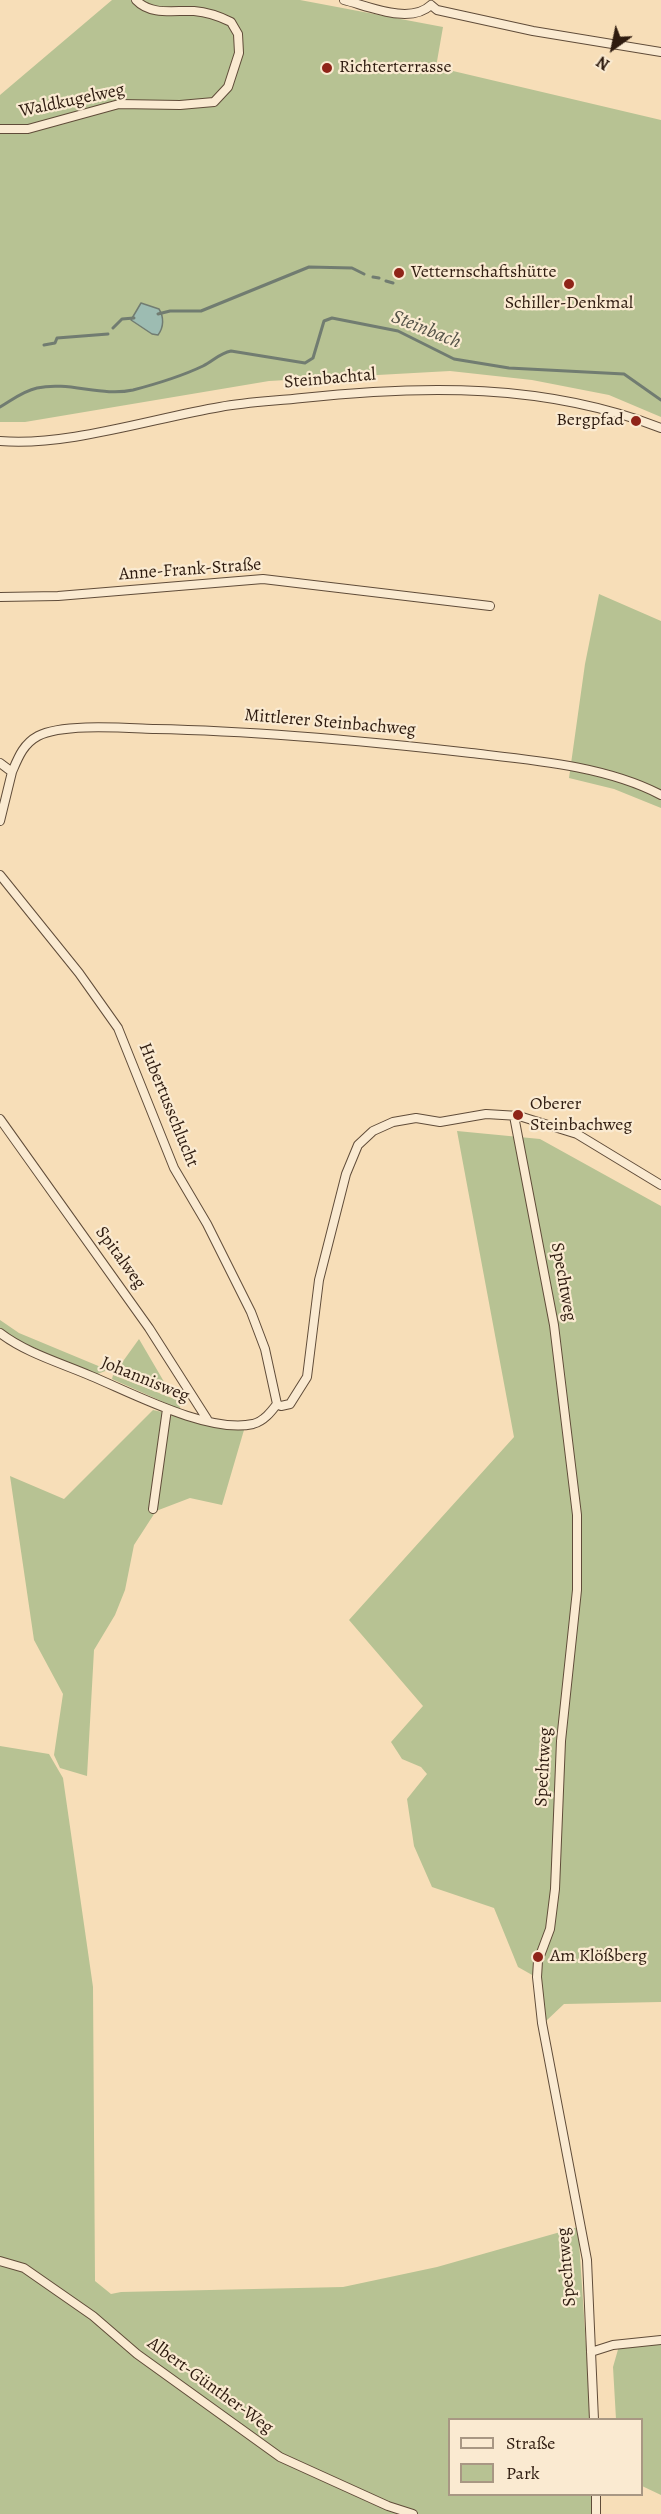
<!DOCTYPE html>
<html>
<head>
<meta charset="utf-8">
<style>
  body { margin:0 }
  #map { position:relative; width:661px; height:2514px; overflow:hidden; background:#f7deb8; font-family:Alegreya,serif }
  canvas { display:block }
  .legend { position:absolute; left:448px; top:2418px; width:195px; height:78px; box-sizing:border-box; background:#faead1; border:2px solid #a89783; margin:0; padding:8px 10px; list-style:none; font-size:18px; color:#2e1b0f }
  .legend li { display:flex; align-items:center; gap:12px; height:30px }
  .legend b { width:30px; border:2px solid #a89783 }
  .north { position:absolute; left:583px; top:18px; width:60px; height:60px; -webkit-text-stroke:4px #faead1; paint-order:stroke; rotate:213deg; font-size:16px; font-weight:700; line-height:24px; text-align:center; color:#2e1b0f }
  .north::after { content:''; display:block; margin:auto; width:21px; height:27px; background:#2e1b0f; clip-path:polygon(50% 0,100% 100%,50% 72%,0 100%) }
</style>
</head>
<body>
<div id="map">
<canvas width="661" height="2514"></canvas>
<ul class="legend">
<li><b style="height:8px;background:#faead1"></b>Straße</li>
<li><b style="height:16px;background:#b7c293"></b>Park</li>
</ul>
<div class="north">N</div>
</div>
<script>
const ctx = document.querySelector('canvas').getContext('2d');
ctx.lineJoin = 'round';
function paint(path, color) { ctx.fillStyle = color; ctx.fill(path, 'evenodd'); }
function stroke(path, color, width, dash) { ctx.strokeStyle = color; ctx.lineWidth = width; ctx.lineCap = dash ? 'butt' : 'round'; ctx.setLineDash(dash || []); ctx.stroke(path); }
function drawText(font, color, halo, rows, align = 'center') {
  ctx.font = font + ' Alegreya,serif'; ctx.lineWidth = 4.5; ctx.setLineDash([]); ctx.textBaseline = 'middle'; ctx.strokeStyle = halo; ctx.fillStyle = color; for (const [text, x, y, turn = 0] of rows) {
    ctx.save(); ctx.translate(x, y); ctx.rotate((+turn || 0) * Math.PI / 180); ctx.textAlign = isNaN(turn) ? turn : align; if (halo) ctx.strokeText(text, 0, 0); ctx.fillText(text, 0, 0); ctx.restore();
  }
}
const green = new Path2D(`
  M112,0H300L443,27L436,67L661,120V417L609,395L532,380L450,371L269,381L25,422H0V95Z
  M599,594L661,621V808L614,789L569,778L585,664Z
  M457,1131L540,1139L661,1206V2002L564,2004L546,2021L541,1980L518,1967L494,1908L432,1887L414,1846L407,1799L427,1774L421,1767L402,1759L391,1742L423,1706L349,1620L514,1437Z
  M0,1320L19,1333L108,1370L92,1376L0,1333Z
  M139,1339L170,1392L116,1371Z
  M113,1375L177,1400L181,1410L112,1379Z
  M153,1410L244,1430L222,1505L190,1498L156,1511L134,1545L125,1590L115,1615L94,1650L87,1776L60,1768L54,1755L63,1694L34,1640L10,1476L64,1499Z
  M0,1746L49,1754L63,1778L93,1987L95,2281L111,2294L121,2292L343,2287L437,2267L578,2227L591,2419L450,2420V2494L592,2495L593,2514H0Z
  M661,2343V2495L642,2486V2420L616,2419L613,2367L619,2346Z`);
const water = new Path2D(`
  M141,303L159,309C164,317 164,327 158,335L152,334L131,320Z`);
const stream = new Path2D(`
  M373,277L379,278
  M386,281L393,283
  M158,314L170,311H201L309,267L352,268L364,274
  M113,328L122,319L134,318
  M44,345L55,343L57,338L108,334
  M0,407C12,400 23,391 37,388C69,381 101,397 133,390C156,384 182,376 203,366C213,361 220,353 231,351L305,363L313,358L324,321L332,318L398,331L454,359L509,368L624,374L661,400`);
const minor = new Path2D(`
  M344,0C368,6 410,25 431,5
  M431,5L437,10L533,31L661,52
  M0,129H28L119,104L180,105L214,102L228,87L239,53L238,34L231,22C219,16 207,12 194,11C175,10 151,16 136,0
  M0,441C66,447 154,418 220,407C247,402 275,401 302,398C423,385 546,383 661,428
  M0,597L58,596L263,579L490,606
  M0,763L12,772L0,821
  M12,772C18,758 23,744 38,736C62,723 126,728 155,729C261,731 366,741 471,753C532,760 606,766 661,795
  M0,875L79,973L118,1028L174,1168L207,1224L251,1312L265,1349L277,1404
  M514,1116L554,1325L577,1515V1590L561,1741L555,1889L550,1929L538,1961L537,1977L542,2023L587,2260L594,2420
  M0,1119L149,1328L207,1419
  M0,1333C26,1353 61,1363 91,1376C132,1393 209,1434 253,1424C264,1421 271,1412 277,1404
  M277,1404L281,1406L290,1404L307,1377L319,1280L346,1174L358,1145L373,1131L393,1122L416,1118L440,1122L486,1114L519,1116L577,1134L661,1185
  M153,1509L167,1409
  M0,2261L24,2268L93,2316L137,2354L280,2457L388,2506L413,2514
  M591,2352L613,2345L661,2340
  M596,2494V2514`);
const markers = [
  [327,68,6,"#8f2418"],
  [399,273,6,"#8f2418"],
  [569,284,6,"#8f2418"],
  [636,421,6,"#8f2418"],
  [518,1115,6,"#8f2418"],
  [538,1957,6,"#8f2418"]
];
const poiNames = [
  ["Richterterrasse",339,68],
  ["Vetternschaftshütte",411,273],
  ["Schiller-Denkmal",569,304,"center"],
  ["Bergpfad",624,421,"right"],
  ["Oberer",530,1105],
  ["Steinbachweg",530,1126],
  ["Am Klößberg",550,1957]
];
const streetNames = [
  ["Waldkugelweg",72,101,-12],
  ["Steinbachtal",330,379,-5],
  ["Anne-Frank-Straße",190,570,-4],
  ["Mittlerer Steinbachweg",330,723,5],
  ["Hubertusschlucht",168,1105,68],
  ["Spitalweg",120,1258,54],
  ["Spechtweg",563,1282,80],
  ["Johannisweg",145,1380,22],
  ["Spechtweg",544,1767,-87],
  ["Spechtweg",567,2267,-95],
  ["Albert-Günther-Weg",210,2386,36]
];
const waterNames = [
  ["Steinbach",426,330,22]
];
paint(green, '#b7c293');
paint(water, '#9dbcb2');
stroke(water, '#717c71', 1.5);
stroke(stream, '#717c71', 3);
stroke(minor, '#604c39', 10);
stroke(minor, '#faead1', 8);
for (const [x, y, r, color] of markers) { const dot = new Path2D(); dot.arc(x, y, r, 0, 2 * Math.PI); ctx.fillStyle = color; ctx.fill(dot); stroke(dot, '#faead1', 2); }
drawText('18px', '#2e1b0f', '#faead1', poiNames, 'left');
drawText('18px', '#2e1b0f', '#faead1', streetNames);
drawText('italic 20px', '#555348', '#faead1', waterNames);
</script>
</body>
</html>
